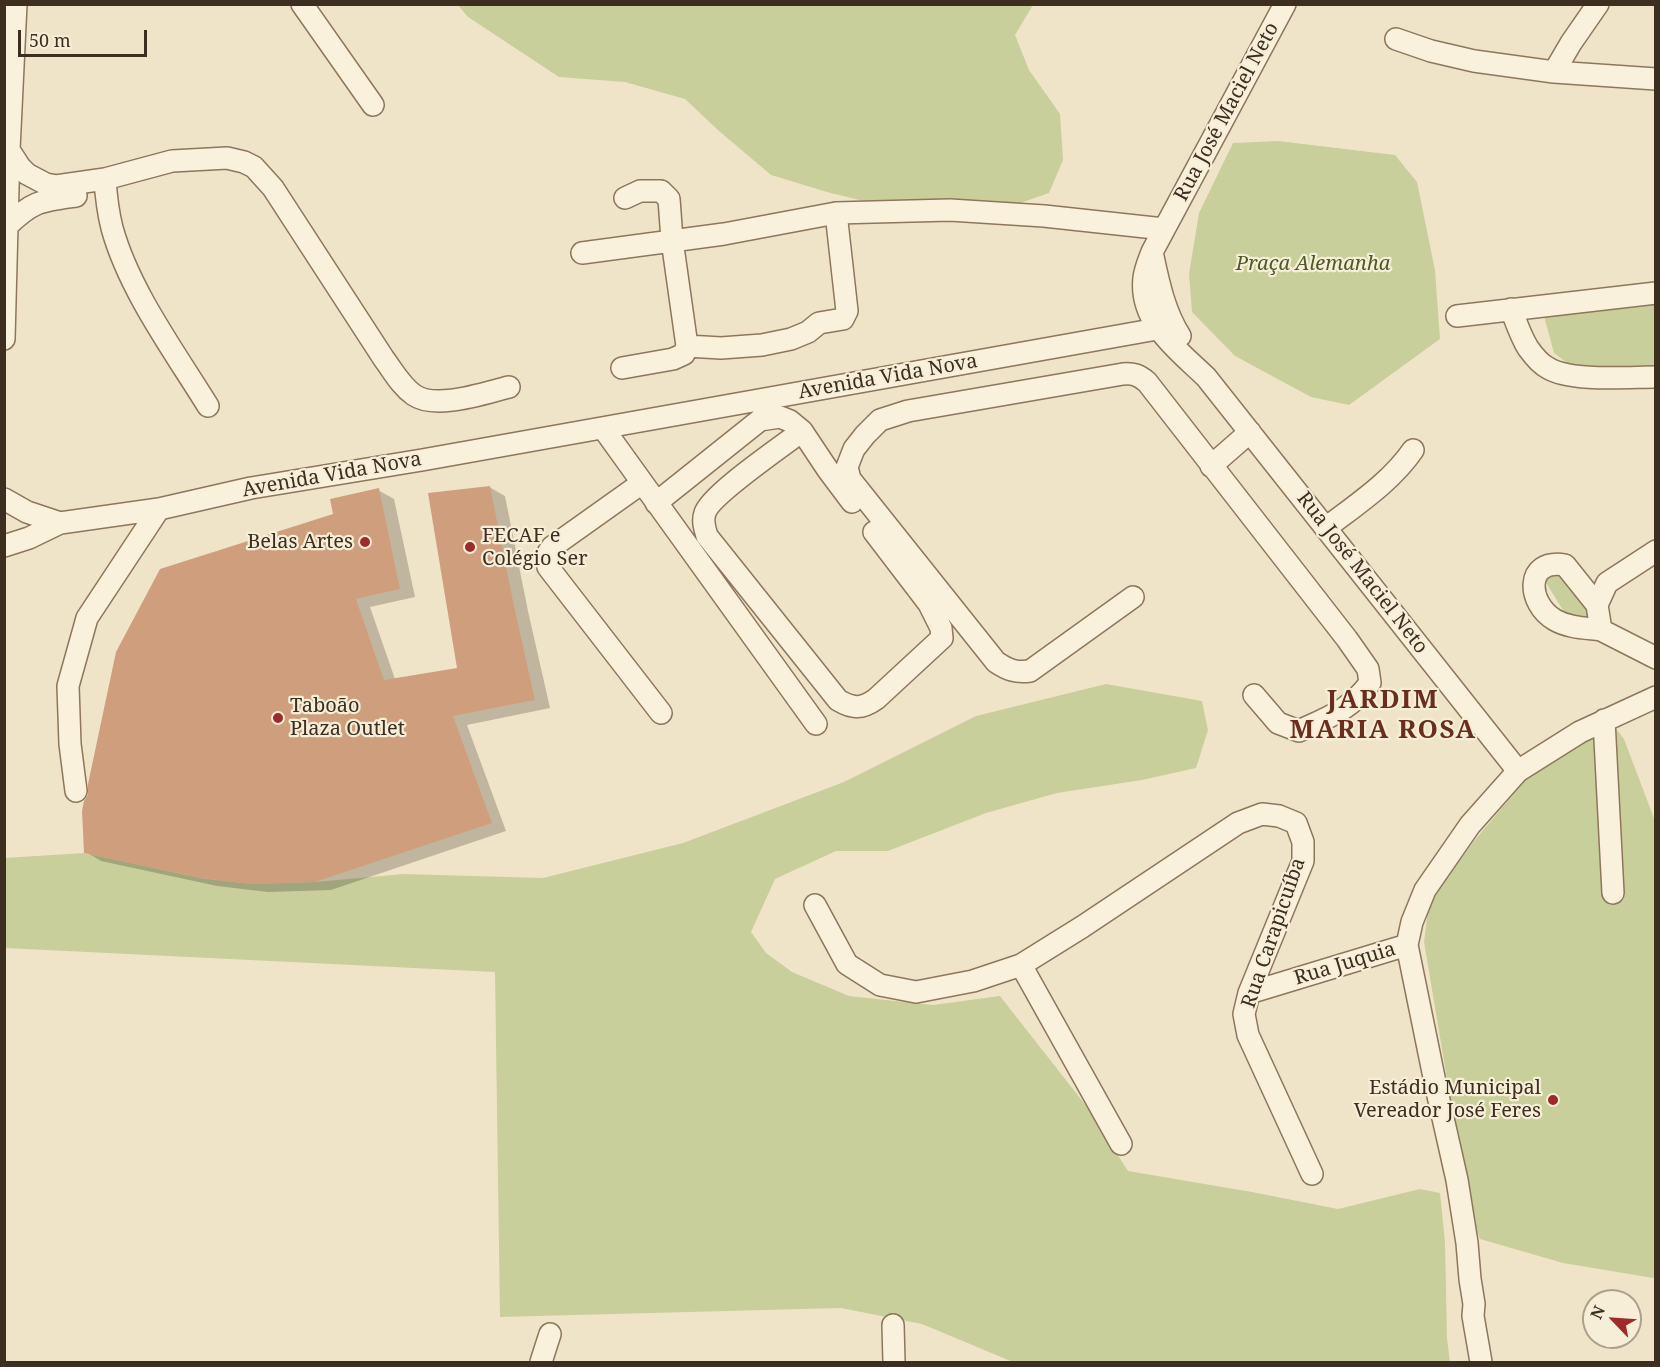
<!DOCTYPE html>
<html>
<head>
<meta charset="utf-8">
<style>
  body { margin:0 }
  #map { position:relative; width:1660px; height:1367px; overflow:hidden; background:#f0e4c8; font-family:"Noto Serif",serif }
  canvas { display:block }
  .frame { position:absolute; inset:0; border:6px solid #3d2e20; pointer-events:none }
  .north { position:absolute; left:1582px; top:1289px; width:60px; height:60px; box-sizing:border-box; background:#f7eed8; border:2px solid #ada18e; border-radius:50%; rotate:295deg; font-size:16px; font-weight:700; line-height:24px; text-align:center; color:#3d2e20 }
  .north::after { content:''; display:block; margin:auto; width:21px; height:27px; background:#9e2a2b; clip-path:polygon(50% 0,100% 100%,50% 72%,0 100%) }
  .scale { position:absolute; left:18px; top:30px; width:129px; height:27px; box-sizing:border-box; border:3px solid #3d2e20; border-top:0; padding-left:8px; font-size:18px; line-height:21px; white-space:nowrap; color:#3d2e20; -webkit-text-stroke:4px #f7eed8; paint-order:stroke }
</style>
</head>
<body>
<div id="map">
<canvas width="1660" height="1367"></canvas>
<div class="frame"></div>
<div class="north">N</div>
<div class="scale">50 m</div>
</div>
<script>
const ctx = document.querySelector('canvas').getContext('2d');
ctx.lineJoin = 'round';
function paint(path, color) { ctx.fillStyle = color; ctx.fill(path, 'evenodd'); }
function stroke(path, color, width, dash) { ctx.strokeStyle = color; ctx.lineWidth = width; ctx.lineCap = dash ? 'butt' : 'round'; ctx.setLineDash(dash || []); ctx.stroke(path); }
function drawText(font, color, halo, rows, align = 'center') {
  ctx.font = font + ' "Noto Serif",serif'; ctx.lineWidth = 4.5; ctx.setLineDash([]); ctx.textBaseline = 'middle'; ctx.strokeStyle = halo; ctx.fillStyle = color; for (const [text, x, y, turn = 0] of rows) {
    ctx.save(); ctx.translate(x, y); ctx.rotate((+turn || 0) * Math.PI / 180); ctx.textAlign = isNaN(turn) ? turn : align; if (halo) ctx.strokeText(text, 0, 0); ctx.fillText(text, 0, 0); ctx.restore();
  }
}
const green = new Path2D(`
  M458,5H1033L1015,35L1029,70L1060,114L1063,160L1049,193L1006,208L900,210L827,192L771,175L719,131L685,99L625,82L559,77L468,17Z
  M1278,141L1395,155L1417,182L1435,270L1440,339L1349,405L1311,397L1235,356L1192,312L1189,274L1199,213L1233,143Z
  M1655,304V370L1579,372L1554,353L1544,316Z
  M1557,567L1592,617L1572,625L1545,581Z
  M1106,684L1202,701L1208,730L1196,768L1142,780L1057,793L986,813L888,851H836L775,879L751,932L766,953L792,972L849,996L933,1005L1000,996L1087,1107L1128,1171L1252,1192L1338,1209L1420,1189L1440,1193L1445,1242L1447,1338L1450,1362H1013L922,1324L841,1308L500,1317L495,972L5,948L4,858L84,853L200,878L251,884L315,882L404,874L543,878L683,843L844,782L976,716Z
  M1614,726L1624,739L1655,821L1656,1276L1653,1278L1563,1263L1480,1239L1469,1210L1424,942L1429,903L1474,841L1521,785L1548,754Z`);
const shadow = new Path2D(`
  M489,487L505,496L528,611L550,708L467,725L506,831L331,890L268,892L217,886L101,861L86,852L89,796L335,515L378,490L394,499L415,597L370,607L395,679L459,669Z`);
const building = new Path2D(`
  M490,486L513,601L535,700L453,716L492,823L315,882L251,884L200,878L84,853L82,811L84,801L88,795V784L116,652L160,569L333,514L330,499L379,488L400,589L356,599L384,680L457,668L428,493Z`);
const minor = new Path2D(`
  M302,4L373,105
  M1285,4L1152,252C1149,260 1145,269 1144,278C1139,322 1178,350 1206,377L1518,771
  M1396,39L1431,51L1474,61L1554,72L1656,79
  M1554,72L1571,43L1598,4
  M9,150L20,167L27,174L46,184L56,186L105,179L172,161L227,158L244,162L254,167L273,188L384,359C393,371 401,386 414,395C436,410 484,393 509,387
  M105,179C106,195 108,212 112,228C129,290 174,351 208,406
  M7,226C33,201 40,201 76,196
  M1152,252C1158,280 1164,311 1180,336
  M582,253L724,234L836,213L950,210L1044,216L1164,229
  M1511,309C1516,322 1521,337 1528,348C1533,355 1540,364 1548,368C1571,382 1628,377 1656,377
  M1457,316L1656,293
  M4,339L9,150L16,4
  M687,346L721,348L762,345L791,339L808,332L819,323L843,319L847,311L836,213
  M622,368L673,359L684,354L687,346L672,240L669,199L661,191H640L625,198
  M603,428L816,724
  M802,431C784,445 710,495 705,513C702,521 705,529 707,536L838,700C853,709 862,709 876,699L942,638L941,628L929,604L874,532
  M1211,466L1250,432
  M642,483L552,547C546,554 546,559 548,567L661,713
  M4,499L27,512L60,523
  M656,503L760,420L780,417L790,421L802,431L828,470L852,502
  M1326,528C1357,504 1391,482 1413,450
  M4,546L29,538L60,523L159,509L251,488L422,460L1157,329L1173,325
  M1656,551L1607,583L1597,605L1601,630L1656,658
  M1133,597L1030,671C1016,673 1008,670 996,662L850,479L847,467L854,449L865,435L880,420L908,411L1123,374C1133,373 1139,375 1147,382L1347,639L1368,669L1370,683C1350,710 1329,717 1299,731L1278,723L1254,695
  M1597,605L1565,565C1524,558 1527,604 1555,620C1569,628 1586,628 1601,630
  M1604,720L1613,893
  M76,791L70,744L68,686L87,618L159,509
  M815,905L847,964L880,985L916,992L973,981L1021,965L1082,927L1238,823L1262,814L1279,816L1296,823L1303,842V861L1249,993L1244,1014L1248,1035L1312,1174
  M1021,965L1121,1144
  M1249,993L1407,945
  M893,1325L894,1362
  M541,1362L550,1334
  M1481,1362L1473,1316L1474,1304L1470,1279L1467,1243L1457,1180L1436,1087L1407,945L1412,922L1425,890L1470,825L1518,771L1580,732L1656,697`);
const markers = [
  [365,542,6,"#9e2a2b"],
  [470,547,6,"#9e2a2b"],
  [278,718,6,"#9e2a2b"],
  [1553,1100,6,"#9e2a2b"]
];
const streetNames = [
  ["Rua José Maciel Neto",1227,112,-62],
  ["Avenida Vida Nova",888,377,-10],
  ["Avenida Vida Nova",332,475,-10],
  ["Rua José Maciel Neto",1362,573,52],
  ["Rua Carapicuíba",1274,933,-71],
  ["Rua Juquia",1345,964,-17]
];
const parkNames = [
  ["Praça Alemanha",1313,264]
];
const poiNames = [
  ["FECAF e",482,536],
  ["Colégio Ser",482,559],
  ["Belas Artes",353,542,"right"],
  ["Taboão",290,706],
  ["Plaza Outlet",290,729],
  ["Estádio Municipal",1541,1088,"right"],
  ["Vereador José Feres",1541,1111,"right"]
];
const districtNames = [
  ["JARDIM",1383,701],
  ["MARIA ROSA",1383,731]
];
paint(green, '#c9cf9b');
paint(shadow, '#0003');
paint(building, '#cf9f7d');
stroke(minor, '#8d765c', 24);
stroke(minor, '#faf1dc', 21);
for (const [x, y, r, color] of markers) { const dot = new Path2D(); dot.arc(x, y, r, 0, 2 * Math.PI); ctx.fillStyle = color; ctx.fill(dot); stroke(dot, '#f7eed8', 2); }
drawText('20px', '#3d2e20', '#f7eed8', streetNames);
drawText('italic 20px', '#4d5a26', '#f7eed8', parkNames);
drawText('20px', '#3d2e20', '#f7eed8', poiNames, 'left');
ctx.letterSpacing = '1.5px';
drawText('bold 26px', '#6b2e1e', '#f7eed8', districtNames);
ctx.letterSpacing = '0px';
</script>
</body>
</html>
